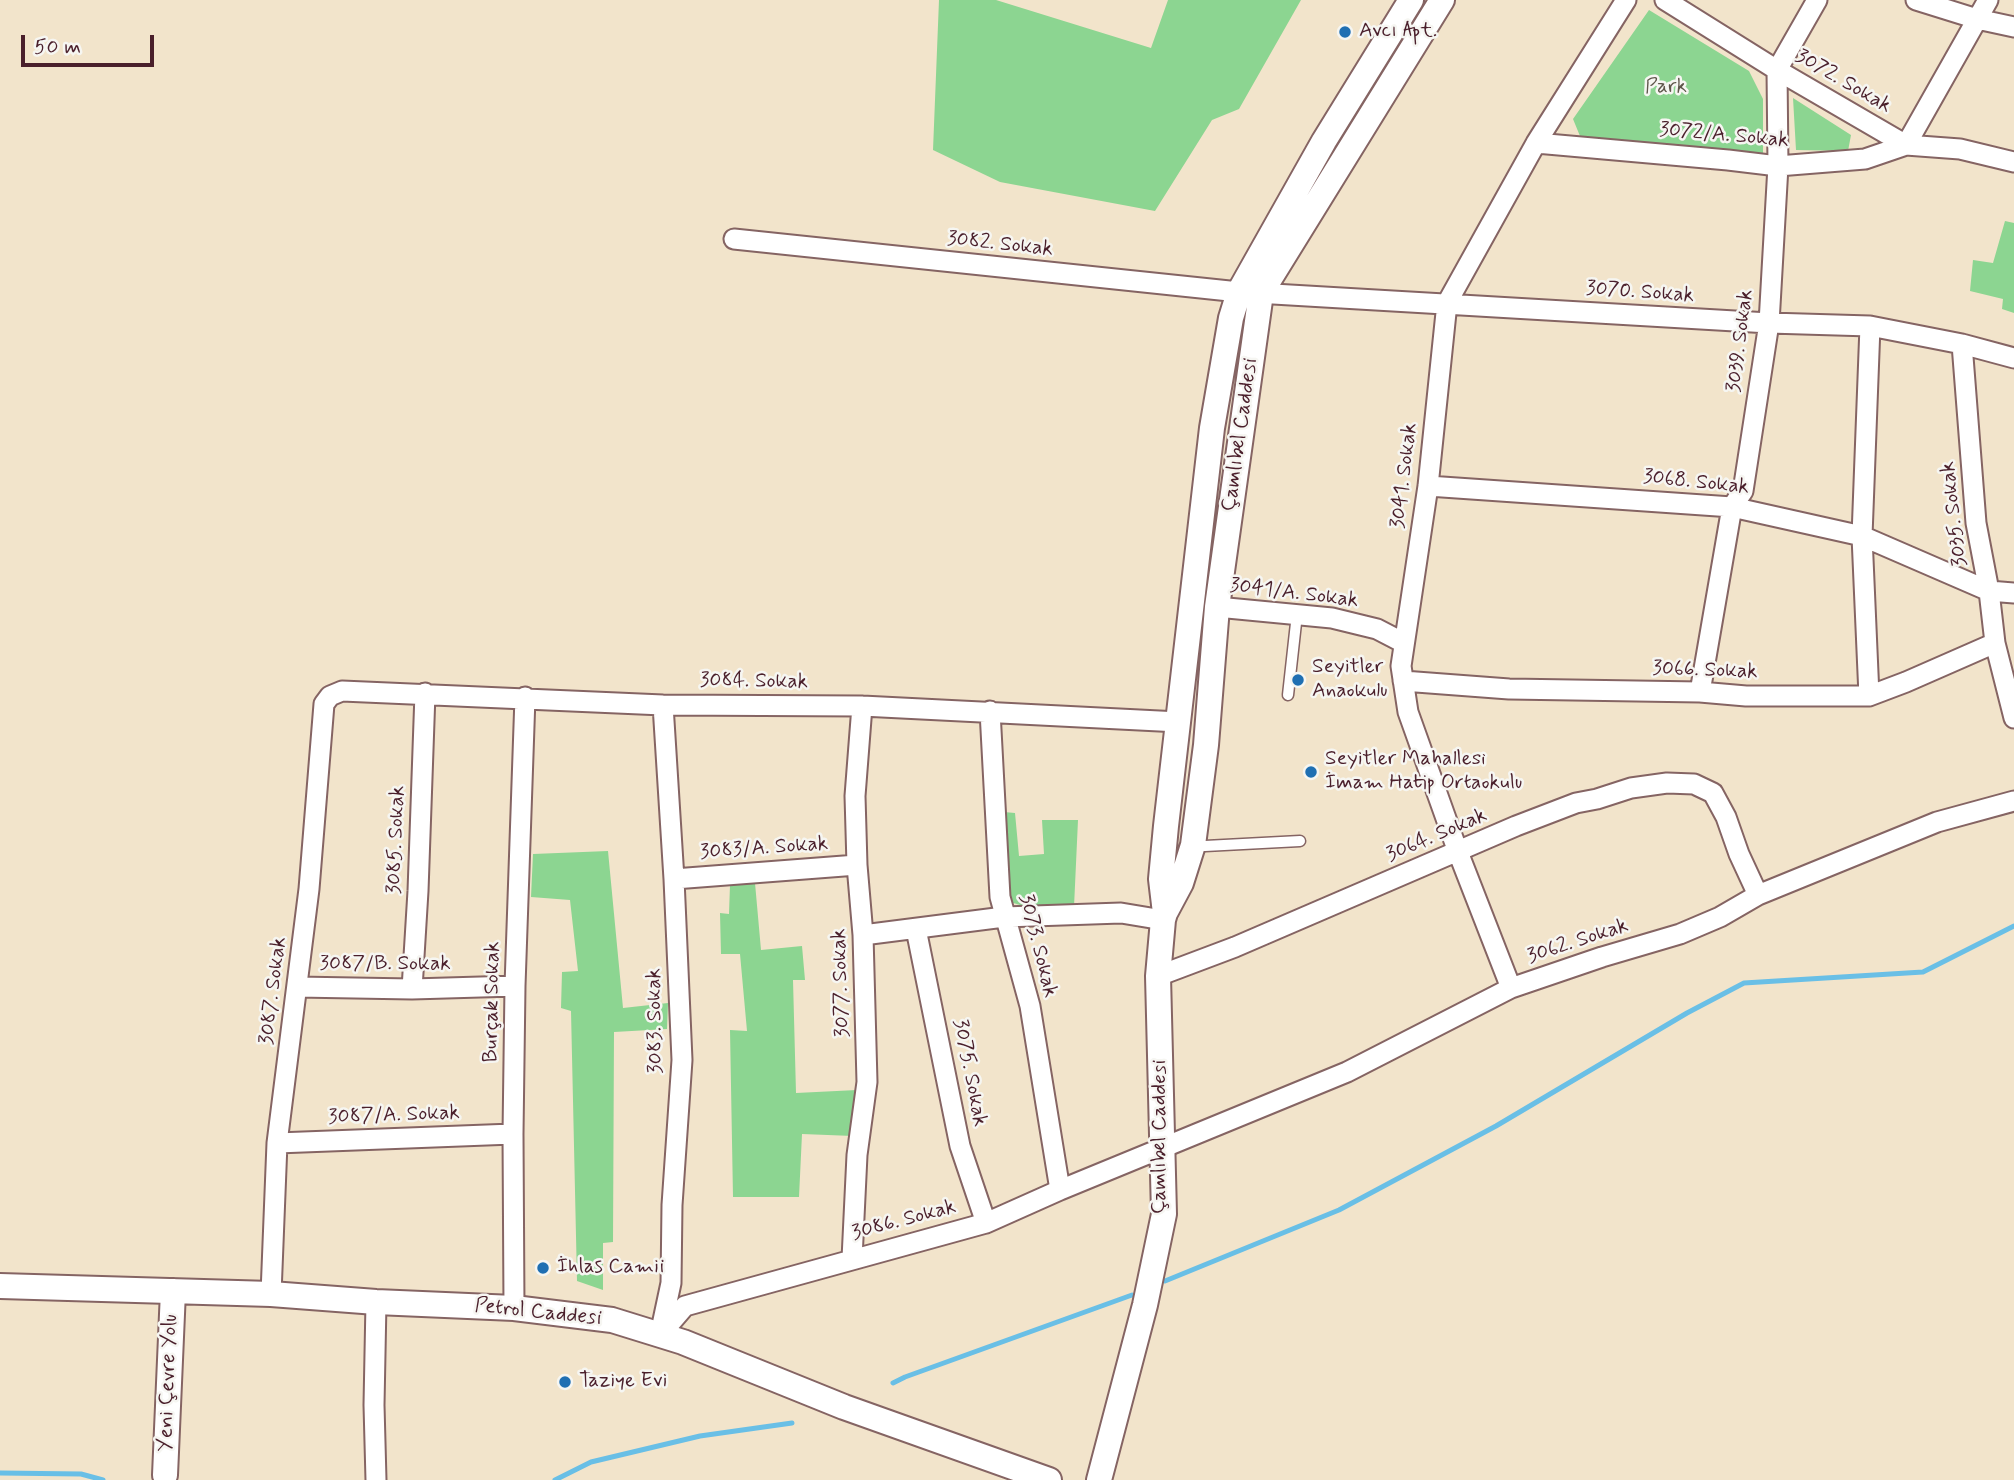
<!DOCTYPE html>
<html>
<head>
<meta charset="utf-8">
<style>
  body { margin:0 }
  #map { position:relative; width:2014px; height:1480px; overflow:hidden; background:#f2e4cb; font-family:Mynerve,sans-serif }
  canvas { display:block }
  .scale { position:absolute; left:21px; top:35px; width:133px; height:32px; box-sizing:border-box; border:4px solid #4a1f2b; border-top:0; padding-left:9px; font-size:21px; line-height:24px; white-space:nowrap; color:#4a1f2b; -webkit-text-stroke:5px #f6f6f2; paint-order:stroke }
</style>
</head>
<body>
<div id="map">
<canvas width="2014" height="1480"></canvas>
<div class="scale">50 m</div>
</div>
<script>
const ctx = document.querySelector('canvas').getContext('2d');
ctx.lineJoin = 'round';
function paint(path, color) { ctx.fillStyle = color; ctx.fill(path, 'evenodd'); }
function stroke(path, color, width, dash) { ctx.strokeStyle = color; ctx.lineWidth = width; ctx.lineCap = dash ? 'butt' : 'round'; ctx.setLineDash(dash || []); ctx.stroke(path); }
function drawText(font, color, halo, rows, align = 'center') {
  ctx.font = font + ' Mynerve,sans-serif'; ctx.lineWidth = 5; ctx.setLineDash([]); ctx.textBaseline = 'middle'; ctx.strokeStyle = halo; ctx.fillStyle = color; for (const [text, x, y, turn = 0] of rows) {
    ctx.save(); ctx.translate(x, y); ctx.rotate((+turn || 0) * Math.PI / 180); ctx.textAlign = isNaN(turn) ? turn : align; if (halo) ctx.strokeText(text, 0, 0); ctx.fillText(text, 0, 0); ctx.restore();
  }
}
const green = new Path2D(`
  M939,0H996L1151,48L1168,0H1301L1239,109L1212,120L1155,211L1000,182L933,150Z
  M1649,10L1749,71L1763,99V153L1582,141L1573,119Z
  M1793,98L1851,135L1848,151L1796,150Z
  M2005,221L2014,223V313L2002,309L2003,299L1970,291L1973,260L1993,263Z
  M1004,812L1015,813L1019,856L1044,854L1042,820H1078L1074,907L1020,905L1010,902L1005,884Z
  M608,851L623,1008L668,1003L667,1029L614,1032L613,1242L603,1243V1290L577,1281L571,1011L561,1008L562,972L578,971L570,900L531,897L533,854Z
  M755,883L761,950L802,946L805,980H793L796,1093L857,1090L853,1136L802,1134L799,1197H733L730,1030L747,1031L740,954H721L720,913L729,914L730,885Z`);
const stream = new Path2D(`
  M1165,1281L1339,1210L1496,1126L1687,1013L1744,983L1923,972L2014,926
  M893,1383L905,1377L1132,1295
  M0,1473L81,1474L103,1480
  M555,1480L591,1462L700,1436L792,1423`);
const service = new Path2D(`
  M1288,695L1297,614
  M1193,845L1205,846L1300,841`);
const minor = new Path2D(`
  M1665,0L1777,70L1906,145L1960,149L2014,162
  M1916,0L1977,19L2014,27
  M1536,143L1728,160L1778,166L1865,159L1906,145L1988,0
  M734,239L1239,292L1769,323L1870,326L1962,344L2014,358
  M1962,344L1976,523L1989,591L1995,643L2014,718
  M1428,486L1732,507L1862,536L1989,591L2014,593
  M1217,607L1332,618L1377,629L1404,643
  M1403,681L1509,689L1700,692L1746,696H1869L1906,682L1995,643
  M1700,692L1732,507L1743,491L1769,323L1778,166L1777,70L1817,0
  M1869,696L1862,536L1870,326
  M990,711L1000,897L1030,1006L1060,1190
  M674,879L857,865
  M916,929L960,1146L986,1223
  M863,935L1004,917L1121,913L1163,920
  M1158,976L1235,947L1516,826L1576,803L1597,799L1631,788L1667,783L1694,784L1713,793L1726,817L1739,854L1758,895
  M297,987L412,989L515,986
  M1511,988L1458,852L1408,712L1401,666L1428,486L1447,303L1536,143L1626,0
  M412,989L418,891L425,693
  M277,1143L513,1134
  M852,1259L857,1155L867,1082L863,935L857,865L855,796L862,706
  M271,1294L277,1143L309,889L324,704L330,696L342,691L663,705L862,706L1179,722
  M376,1302L374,1405L376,1480
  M514,1308L513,1134L515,986L525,697
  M661,1330L671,1283L672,1205L682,1060L674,879L663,705
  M660,1335L685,1306L986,1223L1060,1190L1347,1072L1511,988L1602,957L1680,934L1720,917L1758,895L1937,822L2014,801`);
const tertiary = new Path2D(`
  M1411,0L1324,141L1239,292L1231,318L1212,428L1166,826L1161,879L1165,913L1181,883L1193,845L1206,745L1217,607L1261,293L1442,0
  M0,1286L271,1294L376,1302L514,1308L612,1320L683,1342L844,1407L1049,1480
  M165,1475L173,1291
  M1099,1480L1145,1305L1164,1214L1158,976L1163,920L1165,913`);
const markers = [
  [1345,32,7,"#1f6fb2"],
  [1298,680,7,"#1f6fb2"],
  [1311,772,7,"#1f6fb2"],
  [543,1268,7,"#1f6fb2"],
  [565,1382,7,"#1f6fb2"]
];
const poiNames = [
  ["Avcı Apt.",1359,32],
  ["Seyitler",1312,668],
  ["Anaokulu",1312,692],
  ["Seyitler Mahallesi",1325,760],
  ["İmam Hatip Ortaokulu",1325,784],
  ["İhlas Camii",557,1268],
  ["Taziye Evi",579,1382]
];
const streetNames = [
  ["3072. Sokak",1843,82,30],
  ["3072/A. Sokak",1724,136,5],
  ["3082. Sokak",1000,245,6],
  ["3070. Sokak",1640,293,4],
  ["3039. Sokak",1741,341,-83],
  ["Çamlıbel Caddesi",1241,435,-82],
  ["3041. Sokak",1405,476,-83],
  ["3068. Sokak",1696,483,6],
  ["3035. Sokak",1955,514,-97],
  ["3041/A. Sokak",1294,594,7],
  ["3066. Sokak",1705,671,2],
  ["3084. Sokak",754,682,1],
  ["3064. Sokak",1437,836,-23],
  ["3085. Sokak",397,840,-88],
  ["3083/A. Sokak",764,849,-4],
  ["3062. Sokak",1578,942,-18],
  ["3073. Sokak",1037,946,76],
  ["3087/B. Sokak",385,965],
  ["3077. Sokak",842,983,-92],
  ["3087. Sokak",274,991,-83],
  ["Burçak Sokak",493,1002,-89],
  ["3083. Sokak",656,1021,-91],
  ["3075. Sokak",969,1073,79],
  ["3087/A. Sokak",394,1116,-2],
  ["Çamlıbel Caddesi",1161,1137,-90],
  ["3086. Sokak",904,1221,-15],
  ["Petrol Caddesi",538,1313,6],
  ["Yeni Çevre Yolu",169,1383,-88]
];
const parkNames = [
  ["Park",1666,88]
];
paint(green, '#8cd591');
stroke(stream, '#69bfe6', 5);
stroke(service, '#856463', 13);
stroke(minor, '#856463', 23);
stroke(tertiary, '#856463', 28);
stroke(service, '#fff', 10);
stroke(minor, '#fff', 19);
stroke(tertiary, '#fff', 24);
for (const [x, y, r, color] of markers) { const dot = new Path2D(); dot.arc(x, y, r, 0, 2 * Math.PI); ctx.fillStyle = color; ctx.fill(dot); stroke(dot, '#f6f6f2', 2.5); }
drawText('21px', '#4a1f2b', '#f6f6f2', poiNames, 'left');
drawText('21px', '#4a1f2b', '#f6f6f2', streetNames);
drawText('21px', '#5e564a', '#f6f6f2', parkNames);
</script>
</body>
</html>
